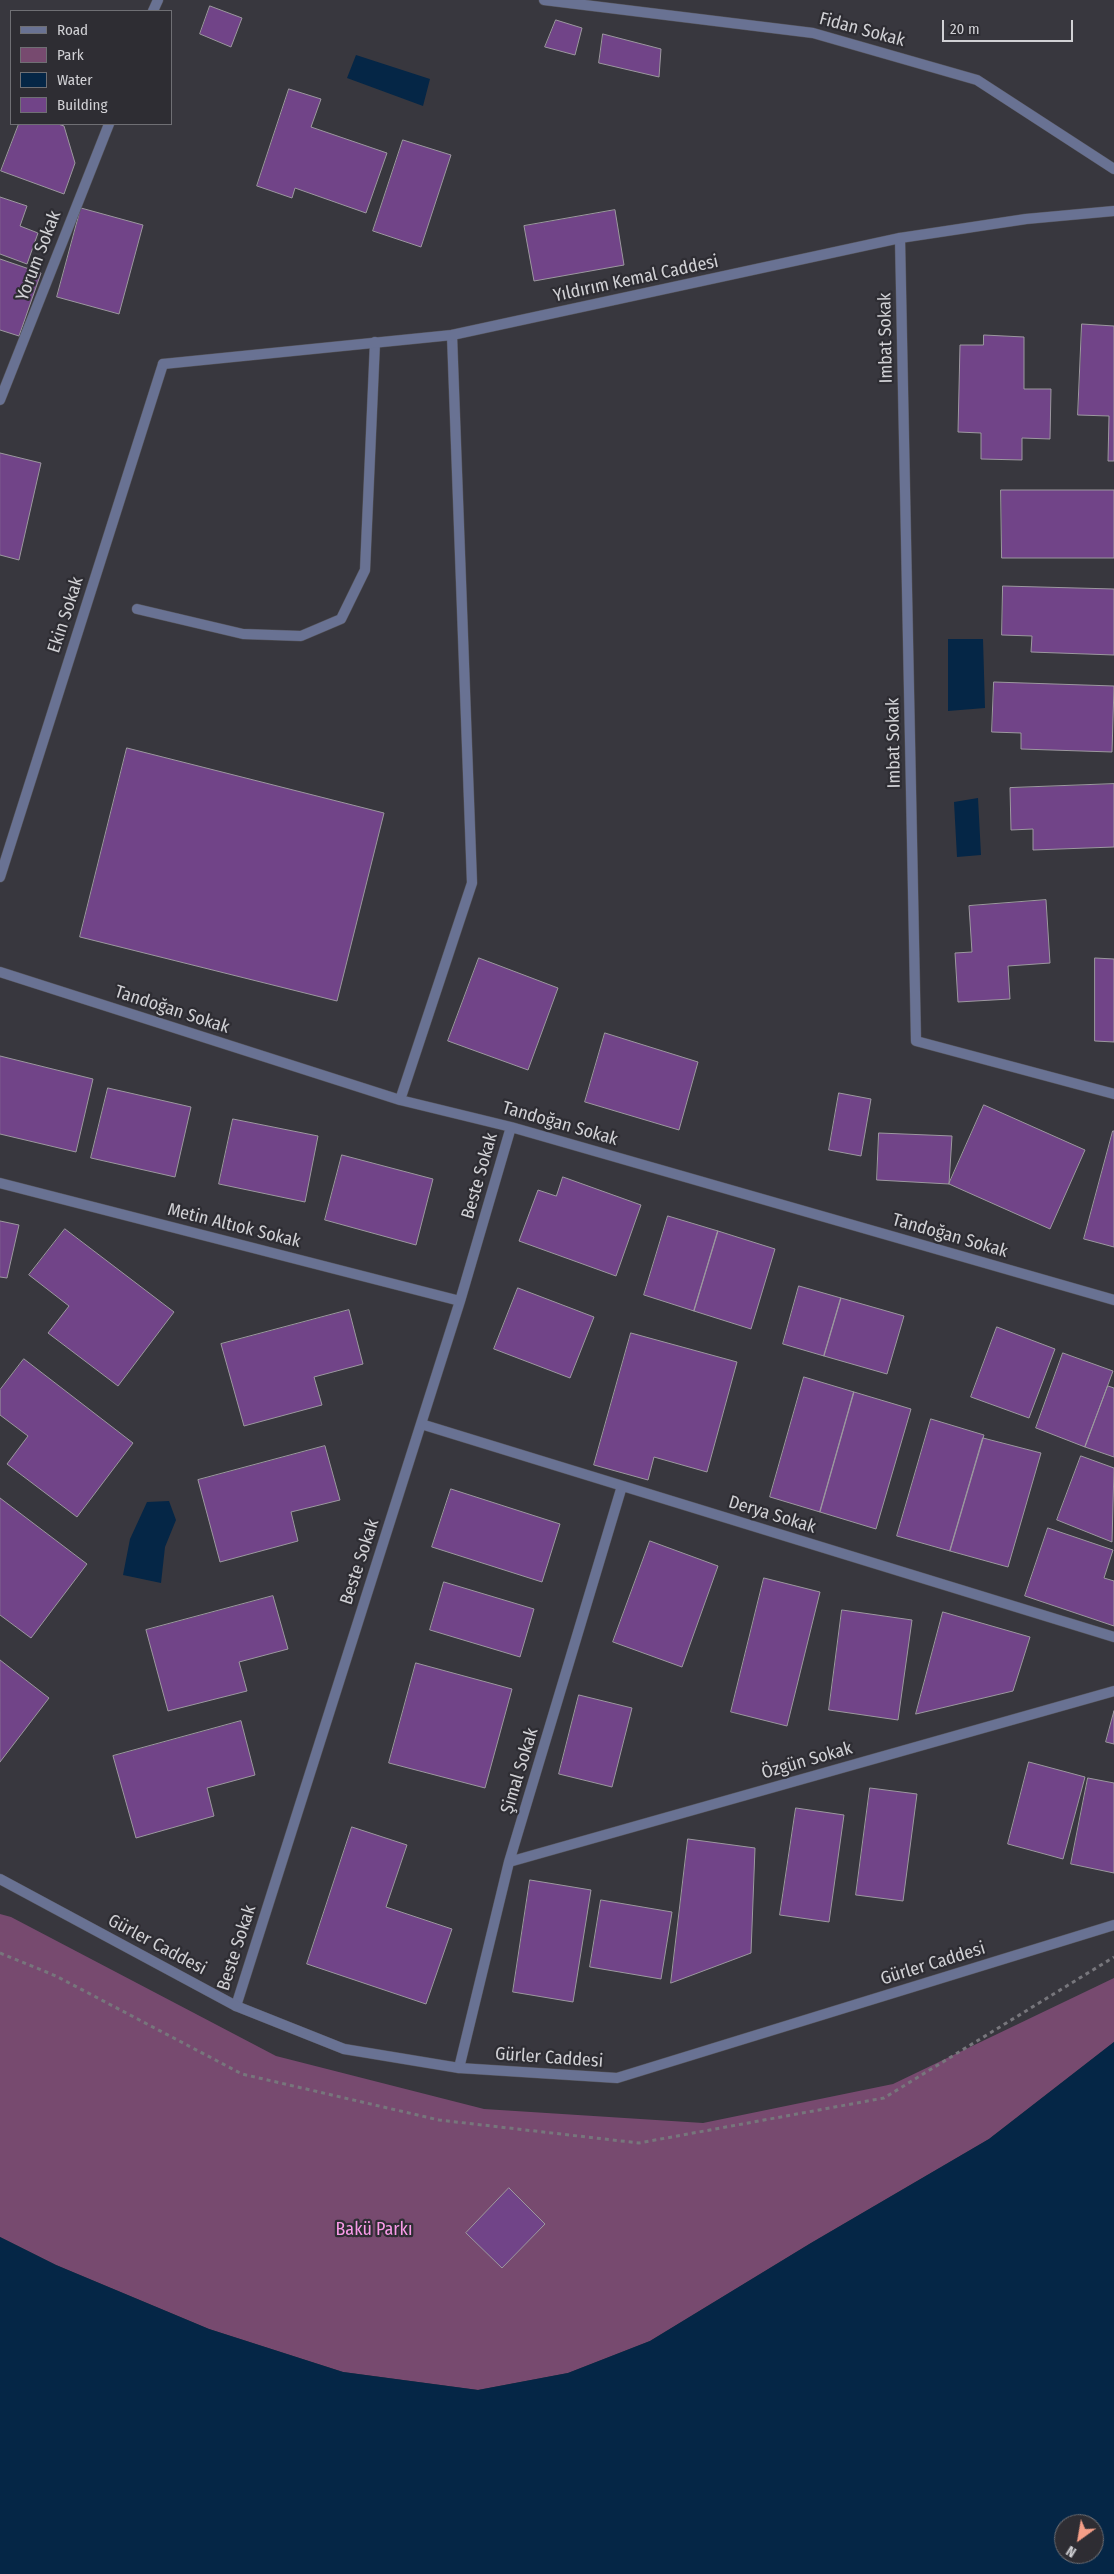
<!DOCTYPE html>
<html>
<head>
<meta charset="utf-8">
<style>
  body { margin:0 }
  #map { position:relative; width:1114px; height:2574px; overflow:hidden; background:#38373e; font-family:"Fira Sans Condensed",sans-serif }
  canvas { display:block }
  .legend { position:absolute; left:10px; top:10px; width:162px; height:115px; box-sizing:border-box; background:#2e2d33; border:1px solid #6f6f74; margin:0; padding:6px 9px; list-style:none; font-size:15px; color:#d1d1d5 }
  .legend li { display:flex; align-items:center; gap:10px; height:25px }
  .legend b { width:25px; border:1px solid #6f6f74 }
  .north { position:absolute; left:1054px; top:2514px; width:50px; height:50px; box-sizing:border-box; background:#2e2d33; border:1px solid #6f6f74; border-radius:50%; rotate:212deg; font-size:14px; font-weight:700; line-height:20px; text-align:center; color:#d1d1d5 }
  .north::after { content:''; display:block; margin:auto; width:18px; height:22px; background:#f49e87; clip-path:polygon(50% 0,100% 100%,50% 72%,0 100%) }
  .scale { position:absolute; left:942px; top:20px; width:131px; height:22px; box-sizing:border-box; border:2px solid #d1d1d5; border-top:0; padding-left:6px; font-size:15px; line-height:18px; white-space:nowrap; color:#d1d1d5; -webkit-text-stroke:4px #2e2d33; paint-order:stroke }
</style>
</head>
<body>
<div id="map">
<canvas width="1114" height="2574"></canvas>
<ul class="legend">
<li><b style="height:6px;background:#697293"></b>Road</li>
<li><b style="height:14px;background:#774a6f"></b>Park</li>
<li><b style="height:14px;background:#052646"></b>Water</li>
<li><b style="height:14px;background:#714488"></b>Building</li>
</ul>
<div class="north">N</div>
<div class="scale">20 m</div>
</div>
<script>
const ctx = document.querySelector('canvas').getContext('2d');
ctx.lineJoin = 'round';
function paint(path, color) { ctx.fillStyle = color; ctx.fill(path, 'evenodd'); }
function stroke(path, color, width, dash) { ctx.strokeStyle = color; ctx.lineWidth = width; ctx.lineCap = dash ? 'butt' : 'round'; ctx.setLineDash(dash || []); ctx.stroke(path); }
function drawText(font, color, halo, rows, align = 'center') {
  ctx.font = font + ' "Fira Sans Condensed",sans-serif'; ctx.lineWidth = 4.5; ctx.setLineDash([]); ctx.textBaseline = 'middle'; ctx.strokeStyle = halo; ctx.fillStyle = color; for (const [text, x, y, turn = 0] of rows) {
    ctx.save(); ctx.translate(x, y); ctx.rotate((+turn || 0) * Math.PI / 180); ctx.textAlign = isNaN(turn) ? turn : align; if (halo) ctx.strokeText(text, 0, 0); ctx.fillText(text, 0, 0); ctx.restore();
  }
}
const green = new Path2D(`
  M0,1914L11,1917L276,2056L484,2109L703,2123L893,2084L1114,1978V2042L989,2139L811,2243L650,2341L568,2373L478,2390L343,2372L209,2329L56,2265L0,2237Z`);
const water = new Path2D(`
  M356,55L430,79L423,106L347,78Z
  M948,639H983L985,708L948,711Z
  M978,798L981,855L957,857L954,802Z
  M169,1501L176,1520L165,1547L161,1583L123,1575L130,1539L147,1502Z
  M1114,2042V2574H0V2237L56,2265L209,2329L343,2372L478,2390L568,2373L650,2341L811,2243L989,2139ZM1064,2524H1094V2554H1064Z`);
const building = new Path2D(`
  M210,6L242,18L231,47L200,34Z
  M556,20L582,28L575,55L545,47Z
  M603,34L661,49L659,77L599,63Z
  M289,89L321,99L311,127L387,153L366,213L295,188L292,198L257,186Z
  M19,124H58L64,126L75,163L64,194L1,171Z
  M403,140L451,155L421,247L373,231Z
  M0,197L27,206L20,226L38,233L27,264L0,254Z
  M81,208L143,225L119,314L57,297Z
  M615,210L624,265L534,281L524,226Z
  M0,259L41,273L19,336L0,330Z
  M1082,324L1114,326V461H1108L1109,416L1078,415Z
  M984,335L1024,337V389H1051L1050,439L1022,438V460L981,459V433L958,432L960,345H983Z
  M0,453L41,463L19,560L0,555Z
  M1001,490H1114V558H1002Z
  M1003,586L1114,589V655L1031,652L1032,636L1002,635Z
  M994,682L1114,686L1112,752L1021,749V733L992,732Z
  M127,748L384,813L337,1001L80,937Z
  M1114,784V847L1033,850V829L1011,830L1010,788Z
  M1046,900L1050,963L1008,966L1010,999L958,1002L955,953L972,952L969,906Z
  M479,958L558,988L528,1070L448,1041Z
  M1095,958L1114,959V1042L1095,1041Z
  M605,1033L698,1062L679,1130L585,1102Z
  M0,1056L93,1079L76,1152L0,1134Z
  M108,1088L191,1107L175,1177L91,1158Z
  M839,1093L871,1099L861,1156L829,1150Z
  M984,1105L1085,1150L1050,1229L949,1184Z
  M233,1119L318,1136L305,1202L219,1184Z
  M1113,1131H1114V1247L1084,1239Z
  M879,1133L952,1136L949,1184L877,1180Z
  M342,1155L433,1179L416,1245L325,1220Z
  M563,1177L641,1205L616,1276L519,1241L538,1190L556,1196Z
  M668,1216L718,1231L694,1311L644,1295Z
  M0,1221L19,1225L7,1278L0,1277Z
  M65,1229L174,1312L118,1386L48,1333L69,1306L29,1275Z
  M718,1231L775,1249L751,1329L694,1311Z
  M799,1286L841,1298L824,1356L783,1344Z
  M518,1288L594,1317L570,1378L494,1349Z
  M841,1298L904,1316L887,1374L824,1356Z
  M349,1310L363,1364L314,1377L322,1405L244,1426L221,1344Z
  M997,1327L1055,1349L1029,1418L971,1397Z
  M631,1333L737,1362L707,1472L654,1457L648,1480L594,1465Z
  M1063,1353L1113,1371L1085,1447L1036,1428Z
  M24,1359L133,1443L77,1517L7,1464L28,1436L0,1415V1390Z
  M804,1377L854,1392L820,1512L770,1497Z
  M1108,1386L1114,1388V1457L1085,1447Z
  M854,1392L911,1409L876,1529L820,1512Z
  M931,1419L984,1435L950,1551L897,1536Z
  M983,1438L1041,1453L1008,1567L950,1551Z
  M325,1446L340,1500L291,1512L298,1541L220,1562L198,1480Z
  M1081,1456L1114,1468L1112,1542L1057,1520Z
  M451,1489L560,1524L542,1582L432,1547Z
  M0,1498L87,1564L31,1638L0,1615Z
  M1048,1528L1113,1550L1104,1578L1114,1581V1626L1025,1596Z
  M650,1541L718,1566L682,1667L613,1642Z
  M764,1578L820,1592L787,1726L731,1712Z
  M444,1582L534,1609L520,1657L430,1630Z
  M273,1596L288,1649L239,1662L247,1691L168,1711L146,1630Z
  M842,1610L912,1620L898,1720L829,1710Z
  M943,1612L1030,1637L1013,1691L916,1714Z
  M0,1660L49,1698L0,1762Z
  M416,1663L512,1689L485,1788L389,1763Z
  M579,1695L632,1708L612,1787L559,1774Z
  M1114,1711V1744L1106,1742Z
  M241,1721L255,1775L207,1788L214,1816L136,1838L113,1756Z
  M1029,1762L1085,1777L1063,1859L1008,1844Z
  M1088,1778L1114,1783V1873L1071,1864Z
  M870,1788L917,1794L903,1901L856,1895Z
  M796,1808L844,1815L829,1922L780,1915Z
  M352,1827L407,1845L386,1907L452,1929L426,2004L307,1964Z
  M688,1839L755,1848L751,1953L671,1983Z
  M530,1880L591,1890L573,2002L513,1992Z
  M601,1900L672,1912L661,1979L590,1967Z
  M509,2188L545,2224L502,2268L466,2233Z`);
const path = new Path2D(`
  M0,1953L56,1976L242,2074L439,2120L639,2143L884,2098L1114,1957`);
const service = new Path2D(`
  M137,609L243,634L301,636L341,619L365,570L375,342`);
const minor = new Path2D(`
  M544,0L813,33L977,80L1114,169
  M153,11L158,0
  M900,238L916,1041L1114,1094
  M0,400L109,124
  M0,877L163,364
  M0,972L400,1100L511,1127L1114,1300
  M400,1100L472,883L452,335
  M0,1183L460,1301
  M421,1424L1114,1637
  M509,1862L1114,1691
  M236,2006L460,1301L511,1127
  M459,2068L509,1862L622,1486`);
const tertiary = new Path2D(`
  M163,364L452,335L900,238L1026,219L1114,211
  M0,1879L236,2006L344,2049L459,2068L617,2078L1114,1925`);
const streetNames = [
  ["Fidan Sokak",862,30,15],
  ["Yorum Sokak",39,256,-69],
  ["Yıldırım Kemal Caddesi",636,279,-12],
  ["Imbat Sokak",886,338,-91],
  ["Ekin Sokak",66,615,-72],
  ["Imbat Sokak",894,743,-91],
  ["Tandoğan Sokak",172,1010,18],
  ["Tandoğan Sokak",560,1124,16],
  ["Beste Sokak",480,1176,-74],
  ["Metin Altıok Sokak",234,1226,14],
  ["Tandoğan Sokak",950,1236,16],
  ["Derya Sokak",772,1515,17],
  ["Beste Sokak",360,1562,-72],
  ["Özgün Sokak",807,1761,-16],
  ["Şimal Sokak",520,1771,-73],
  ["Gürler Caddesi",157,1945,28],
  ["Beste Sokak",237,1948,-72],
  ["Gürler Caddesi",933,1964,-17],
  ["Gürler Caddesi",549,2058,4]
];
const parkNames = [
  ["Bakü Parkı",374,2230]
];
paint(green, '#774a6f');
paint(water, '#052646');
paint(building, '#714488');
stroke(building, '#9c989f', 1);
stroke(service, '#545359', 11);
stroke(minor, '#545359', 11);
stroke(tertiary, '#545359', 11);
stroke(path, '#77767c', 3, [4, 4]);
stroke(service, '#697293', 10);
stroke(minor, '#697293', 10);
stroke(tertiary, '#697293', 10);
drawText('18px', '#d1d1d5', '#2e2d33', streetNames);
drawText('18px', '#f99be8', '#2e2d33', parkNames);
</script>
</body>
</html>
